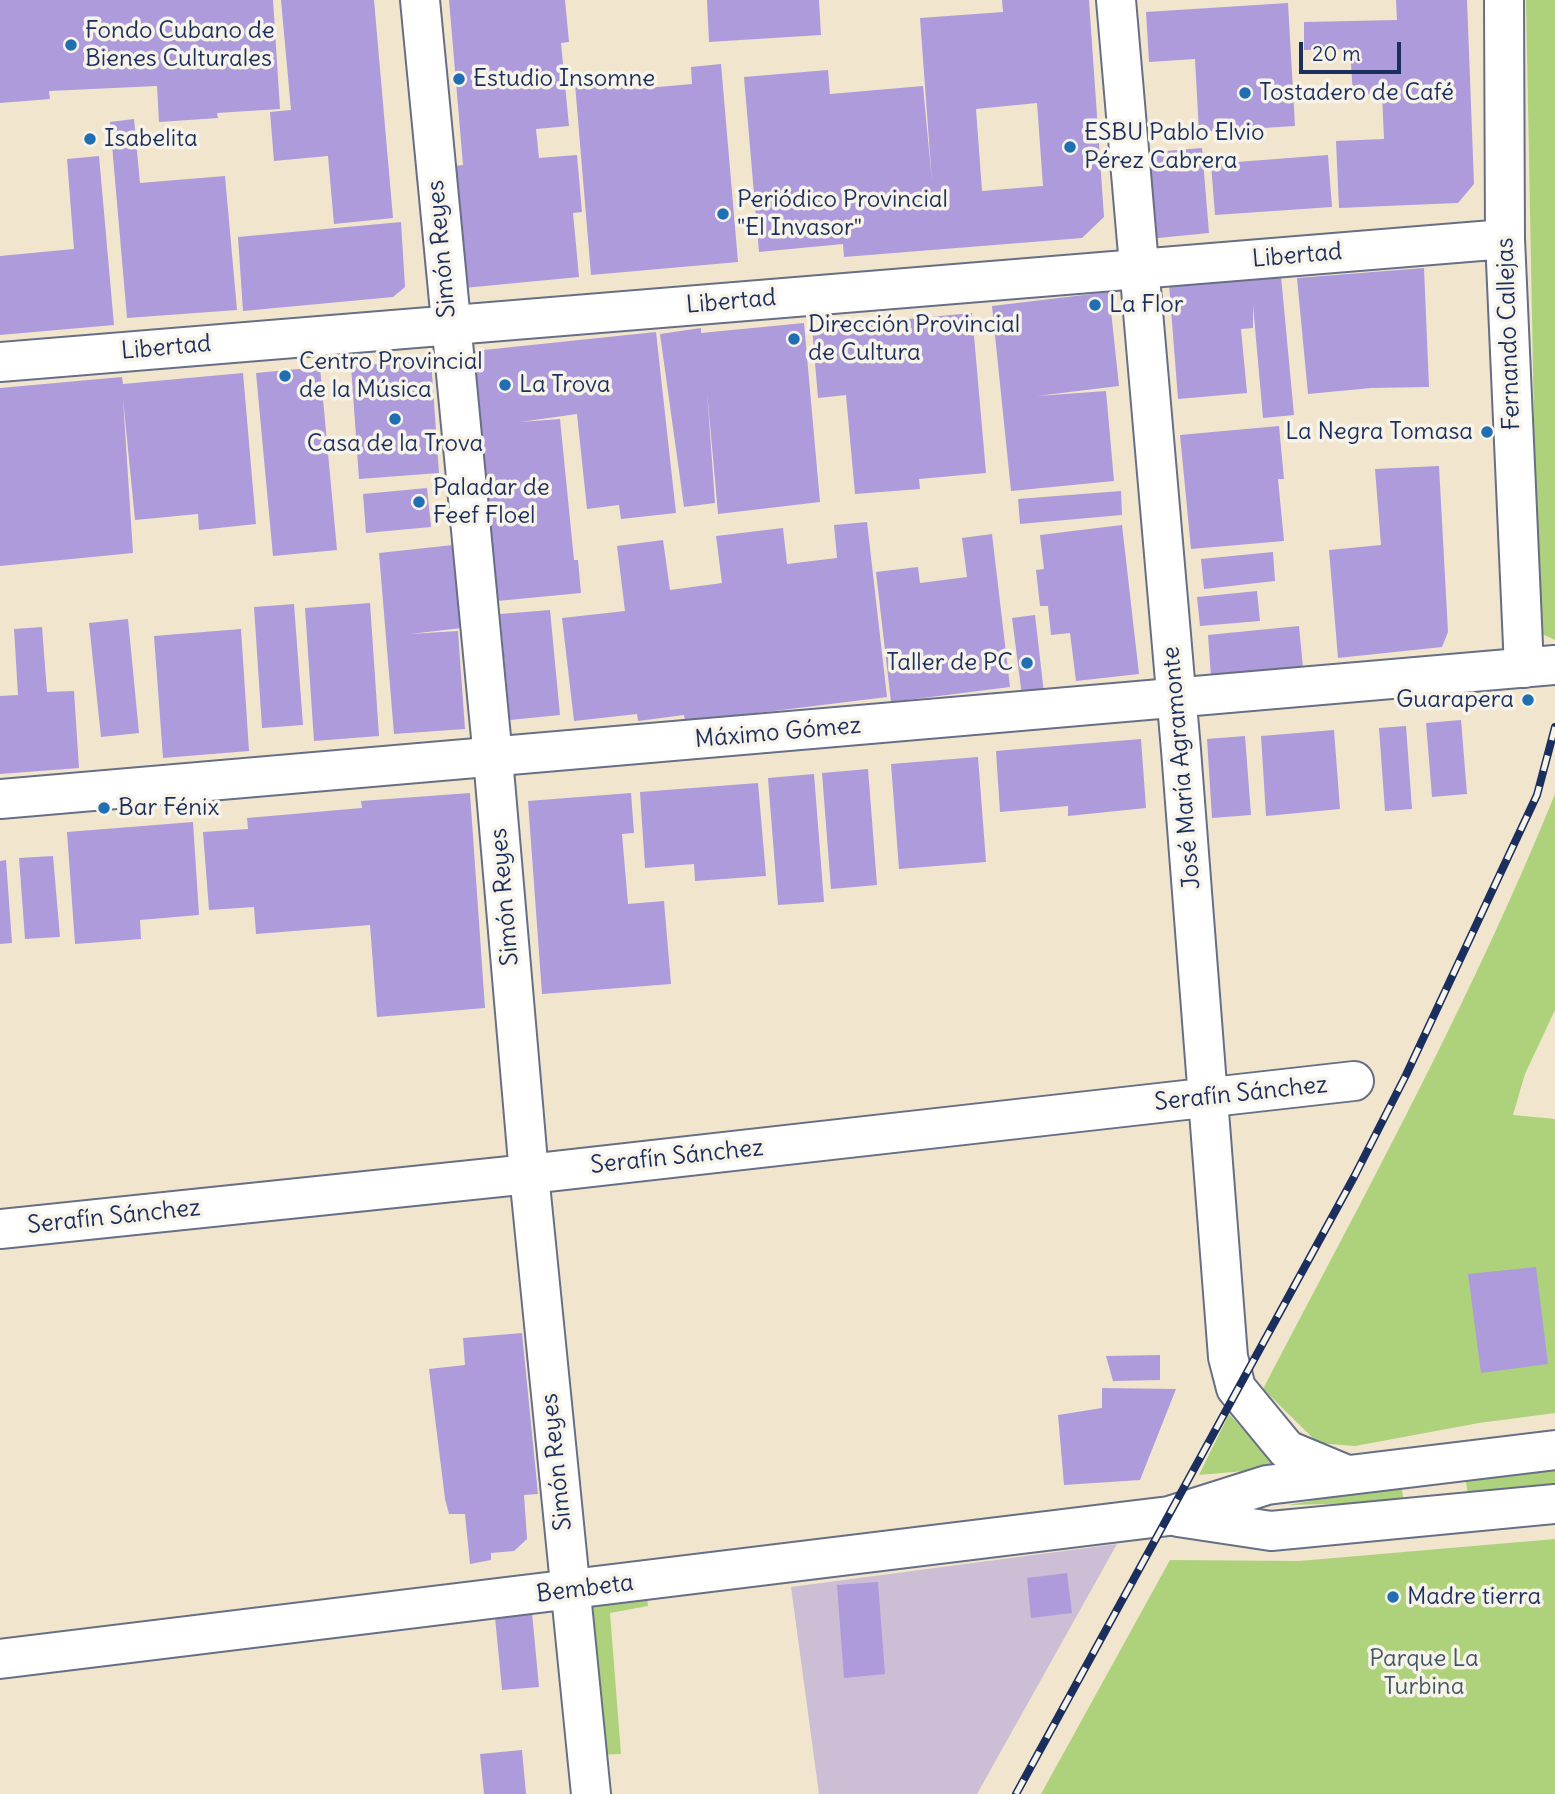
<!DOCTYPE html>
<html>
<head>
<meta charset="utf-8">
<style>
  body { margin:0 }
  #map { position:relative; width:1555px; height:1794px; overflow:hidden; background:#f1e6cd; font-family:Delius,sans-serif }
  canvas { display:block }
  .scale { position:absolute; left:1299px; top:42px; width:102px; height:32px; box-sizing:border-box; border:4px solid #1b2f5e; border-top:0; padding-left:9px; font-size:21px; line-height:24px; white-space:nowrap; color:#1b2f5e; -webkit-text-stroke:5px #f7f3e8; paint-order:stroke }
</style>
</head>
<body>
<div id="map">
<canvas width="1555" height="1794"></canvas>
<div class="scale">20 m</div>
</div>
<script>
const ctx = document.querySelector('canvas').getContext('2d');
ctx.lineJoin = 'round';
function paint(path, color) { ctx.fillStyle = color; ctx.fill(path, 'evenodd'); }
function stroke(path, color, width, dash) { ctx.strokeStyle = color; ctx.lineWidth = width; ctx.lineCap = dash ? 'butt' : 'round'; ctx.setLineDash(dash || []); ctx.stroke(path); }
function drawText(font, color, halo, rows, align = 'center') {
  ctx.font = font + ' Delius,sans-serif'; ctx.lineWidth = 7; ctx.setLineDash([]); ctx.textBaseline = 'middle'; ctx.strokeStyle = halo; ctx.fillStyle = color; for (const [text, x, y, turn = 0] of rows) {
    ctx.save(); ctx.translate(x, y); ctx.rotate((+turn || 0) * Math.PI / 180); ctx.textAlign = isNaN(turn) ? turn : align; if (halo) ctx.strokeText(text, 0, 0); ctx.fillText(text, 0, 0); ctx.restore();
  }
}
const industrial = new Path2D(`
  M1117,1544L977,1794H819L791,1587Z`);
const green = new Path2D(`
  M1526,0H1555V640L1538,632Z
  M1555,794V1010L1525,1074L1513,1115L1555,1119V1413L1479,1423L1355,1446L1318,1443L1263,1389C1365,1194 1472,999 1555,794Z
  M1229,1414L1256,1443L1291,1467L1199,1475Z
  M1555,1467V1485L1468,1495L1465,1477Z
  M1401,1485L1404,1502L1288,1505Z
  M1555,1539V1794H1041L1170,1560L1299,1561Z
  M646,1587L648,1606L610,1613L621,1754L598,1755L589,1602Z`);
const building = new Path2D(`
  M0,0H273L280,109L217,113L218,118L159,122L157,86L49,91L50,99L0,103Z
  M281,0H374L393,218L334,224L328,156L274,161L270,112L291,110Z
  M449,0H565L569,42L561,43L569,126L536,129L539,158L577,155L582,212L573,213L579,277L464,288L454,166L463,165Z
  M707,0H819L821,35L709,42Z
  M1002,0H1089L1104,217L1082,238L844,257L843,244L759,252L744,77L828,70L830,94L923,86L932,182L920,18L1003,12ZM1037,103L1043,186L982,191L976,109Z
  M1396,0H1467L1474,184L1458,203L1339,208L1336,141L1384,139L1382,94L1353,95L1350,49L1304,50V22L1397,20Z
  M1288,3L1295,126L1199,132L1195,59L1149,62L1146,12Z
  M721,64L738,262L591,275L575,84L634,78L635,89L692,84L691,67Z
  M134,119L140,183L225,176L237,310L127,318L110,122Z
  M1202,148L1209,233L1148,239L1141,153Z
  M1328,155L1332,207L1215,215L1211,164Z
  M99,156L114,325L0,335V256L74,249L67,159Z
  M401,222L405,287L393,297L243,311L238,237Z
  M1424,268L1429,387L1371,388L1308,394L1297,278Z
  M1281,276L1294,415L1263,418L1253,305V328L1241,329L1247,393L1178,399L1169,284Z
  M1109,292L1119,386L1037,396L1106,391L1114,481L1011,491L992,306Z
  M972,313L986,473L919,479L920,489L855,494L846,395L818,398L812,328Z
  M804,323L820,502L718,514L707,391L715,503L684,507L660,334L701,328V333Z
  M656,332L676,513L621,519L619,505L587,509L577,414L520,422L560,419L574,560H578L581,593L497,601L474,351Z
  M431,360L439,473L359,479L351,366Z
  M320,367L337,550L273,556L256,373Z
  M243,373L256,524L199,530L198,514L135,520L123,399L133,553L0,566V388L122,377L123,384Z
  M1279,426L1284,479H1278L1284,541L1191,549L1180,435Z
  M1439,466L1448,632L1442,647L1338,658L1329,550L1381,545L1375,469Z
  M427,488L431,527L366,533L363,494Z
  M1121,491L1122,515L1020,524L1018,499Z
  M867,522L887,697L685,722L684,715L638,721L637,714L574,721L562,618L625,611L617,546L663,540L670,590L722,583L716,536L783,528L787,564L837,558L834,525Z
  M1122,525L1139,674L1076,681L1070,633L1051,635L1048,606H1040L1036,570L1044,569L1040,535Z
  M992,534L1010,687L891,702L876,572L918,567L920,583L967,577L962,538Z
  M453,545L462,628L410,634L458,631L465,729L394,734L379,553Z
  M1273,552L1275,581L1204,589L1201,559Z
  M1257,591L1260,621L1200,626L1197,597Z
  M370,603L379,736L314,741L305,608Z
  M294,604L303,725L262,728L254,607Z
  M550,610L560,715L510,720L500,614Z
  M1035,615L1044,693L1022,696L1012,618Z
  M128,619L139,733L101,737L89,623Z
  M1299,626L1303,668L1211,677L1208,635Z
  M42,627L47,692L74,691L79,768L0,774V696L18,695L14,629Z
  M241,629L249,751L163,758L154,636Z
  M1461,720L1467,794L1432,797L1426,723Z
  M1406,726L1412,809L1385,811L1379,728Z
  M1334,730L1340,809L1266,816L1261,736Z
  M1245,736L1251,815L1212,818L1207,739Z
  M1141,739L1146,808L1068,816V806L1000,812L996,751Z
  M978,757L986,862L899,869L891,764Z
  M868,769L877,885L831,889L822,773Z
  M814,774L824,902L778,905L768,778Z
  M758,783L766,876L695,881L694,864L645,868L640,792Z
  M470,793L485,1008L377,1017L370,925L256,934L254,907L209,910L203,832L248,829L247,818L362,808L361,801Z
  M631,793L634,833L622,834L628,904L664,901L671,984L542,994L528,801Z
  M193,822L199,915L140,920L141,939L75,944L67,832Z
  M53,856L60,937L25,939L19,858Z
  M6,860L12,943L0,944V861Z
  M1536,1267L1548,1364L1481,1373L1468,1274Z
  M522,1333L538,1494L524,1495L527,1539L514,1551L491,1553V1560L470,1564L465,1514H449L445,1499L429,1369L465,1365L463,1338Z
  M1160,1355V1380L1113,1381L1106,1356Z
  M1102,1388L1176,1389L1140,1480L1064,1485L1058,1415L1102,1408Z
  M1067,1573L1072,1613L1031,1618L1027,1578Z
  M878,1582L885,1674L844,1678L837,1585Z
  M532,1613L539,1687L502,1690L495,1617Z
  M522,1750L526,1794H484L480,1754Z`);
const minor = new Path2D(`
  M420,0L493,758L529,1174L591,1794
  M1116,0L1181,750L1228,1357L1236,1388L1287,1450L1347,1475
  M1504,0L1505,239L1524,668
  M0,362L1505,239
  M0,1229L529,1174L1354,1081
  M1178,1517L1271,1531L1555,1504
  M0,1659L1169,1516L1267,1485L1555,1450`);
const major = new Path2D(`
  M0,799L1555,665`);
const rail = new Path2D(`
  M1016,1794L1354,1177L1406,1075L1537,795L1555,727`);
const markers = [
  [71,45,7,"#1f6fb2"],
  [459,79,7,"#1f6fb2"],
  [1245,93,7,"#1f6fb2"],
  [90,139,7,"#1f6fb2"],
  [1070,147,7,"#1f6fb2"],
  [723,214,7,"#1f6fb2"],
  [1095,305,7,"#1f6fb2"],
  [794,339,7,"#1f6fb2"],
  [285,376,7,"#1f6fb2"],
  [505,385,7,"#1f6fb2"],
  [395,419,7,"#1f6fb2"],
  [1487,432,7,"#1f6fb2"],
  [419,502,7,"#1f6fb2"],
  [1027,663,7,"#1f6fb2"],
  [1528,700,7,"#1f6fb2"],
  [104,808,7,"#1f6fb2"],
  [1393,1597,7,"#1f6fb2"]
];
const poiNames = [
  ["Fondo Cubano de",85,31],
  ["Bienes Culturales",85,59],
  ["Estudio Insomne",473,79],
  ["Tostadero de Café",1259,93],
  ["ESBU Pablo Elvio",1084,133],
  ["Pérez Cabrera",1084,161],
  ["Isabelita",104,139],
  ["Periódico Provincial",737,200],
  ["\"El Invasor\"",737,228],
  ["La Flor",1109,305],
  ["Dirección Provincial",808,325],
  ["de Cultura",808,353],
  ["Centro Provincial",299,362],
  ["de la Música",299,390],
  ["La Trova",519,385],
  ["La Negra Tomasa",1473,432,"right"],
  ["Casa de la Trova",395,444,"center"],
  ["Paladar de",433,488],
  ["Feef Floel",433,516],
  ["Taller de PC",1013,663,"right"],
  ["Guarapera",1514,700,"right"],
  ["Bar Fénix",118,808],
  ["Madre tierra",1407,1597]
];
const streetNames = [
  ["Simón Reyes",442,249,-95],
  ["Libertad",1297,256,-5],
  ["Libertad",731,302,-5],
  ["Fernando Callejas",1509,334,-92],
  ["Libertad",166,348,-5],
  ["Máximo Gómez",778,733,-5],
  ["José María Agramonte",1182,768,-95],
  ["Simón Reyes",505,897,-95],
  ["Serafín Sánchez",1241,1094,-6],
  ["Serafín Sánchez",677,1157,-6],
  ["Serafín Sánchez",114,1217,-6],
  ["Simón Reyes",557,1462,-96],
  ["Bembeta",585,1589,-7]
];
const parkNames = [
  ["Parque La",1424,1659],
  ["Turbina",1424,1687]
];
paint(industrial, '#ccbed4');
paint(green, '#aed27b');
paint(building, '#ad9bdc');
stroke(minor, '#666f85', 42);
stroke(major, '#666f85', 42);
stroke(minor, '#fff', 38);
stroke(major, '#fff', 38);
stroke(rail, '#1b2f5e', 8);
stroke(rail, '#f7f3e8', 5, [16]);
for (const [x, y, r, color] of markers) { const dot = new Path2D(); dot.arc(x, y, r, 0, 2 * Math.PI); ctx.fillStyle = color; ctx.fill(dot); stroke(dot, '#f7f3e8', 2.5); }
drawText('24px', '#1b2f5e', '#f7f3e8', poiNames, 'left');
drawText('24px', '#1b2f5e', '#f7f3e8', streetNames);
drawText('24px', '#405865', '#f7f3e8', parkNames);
</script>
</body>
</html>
